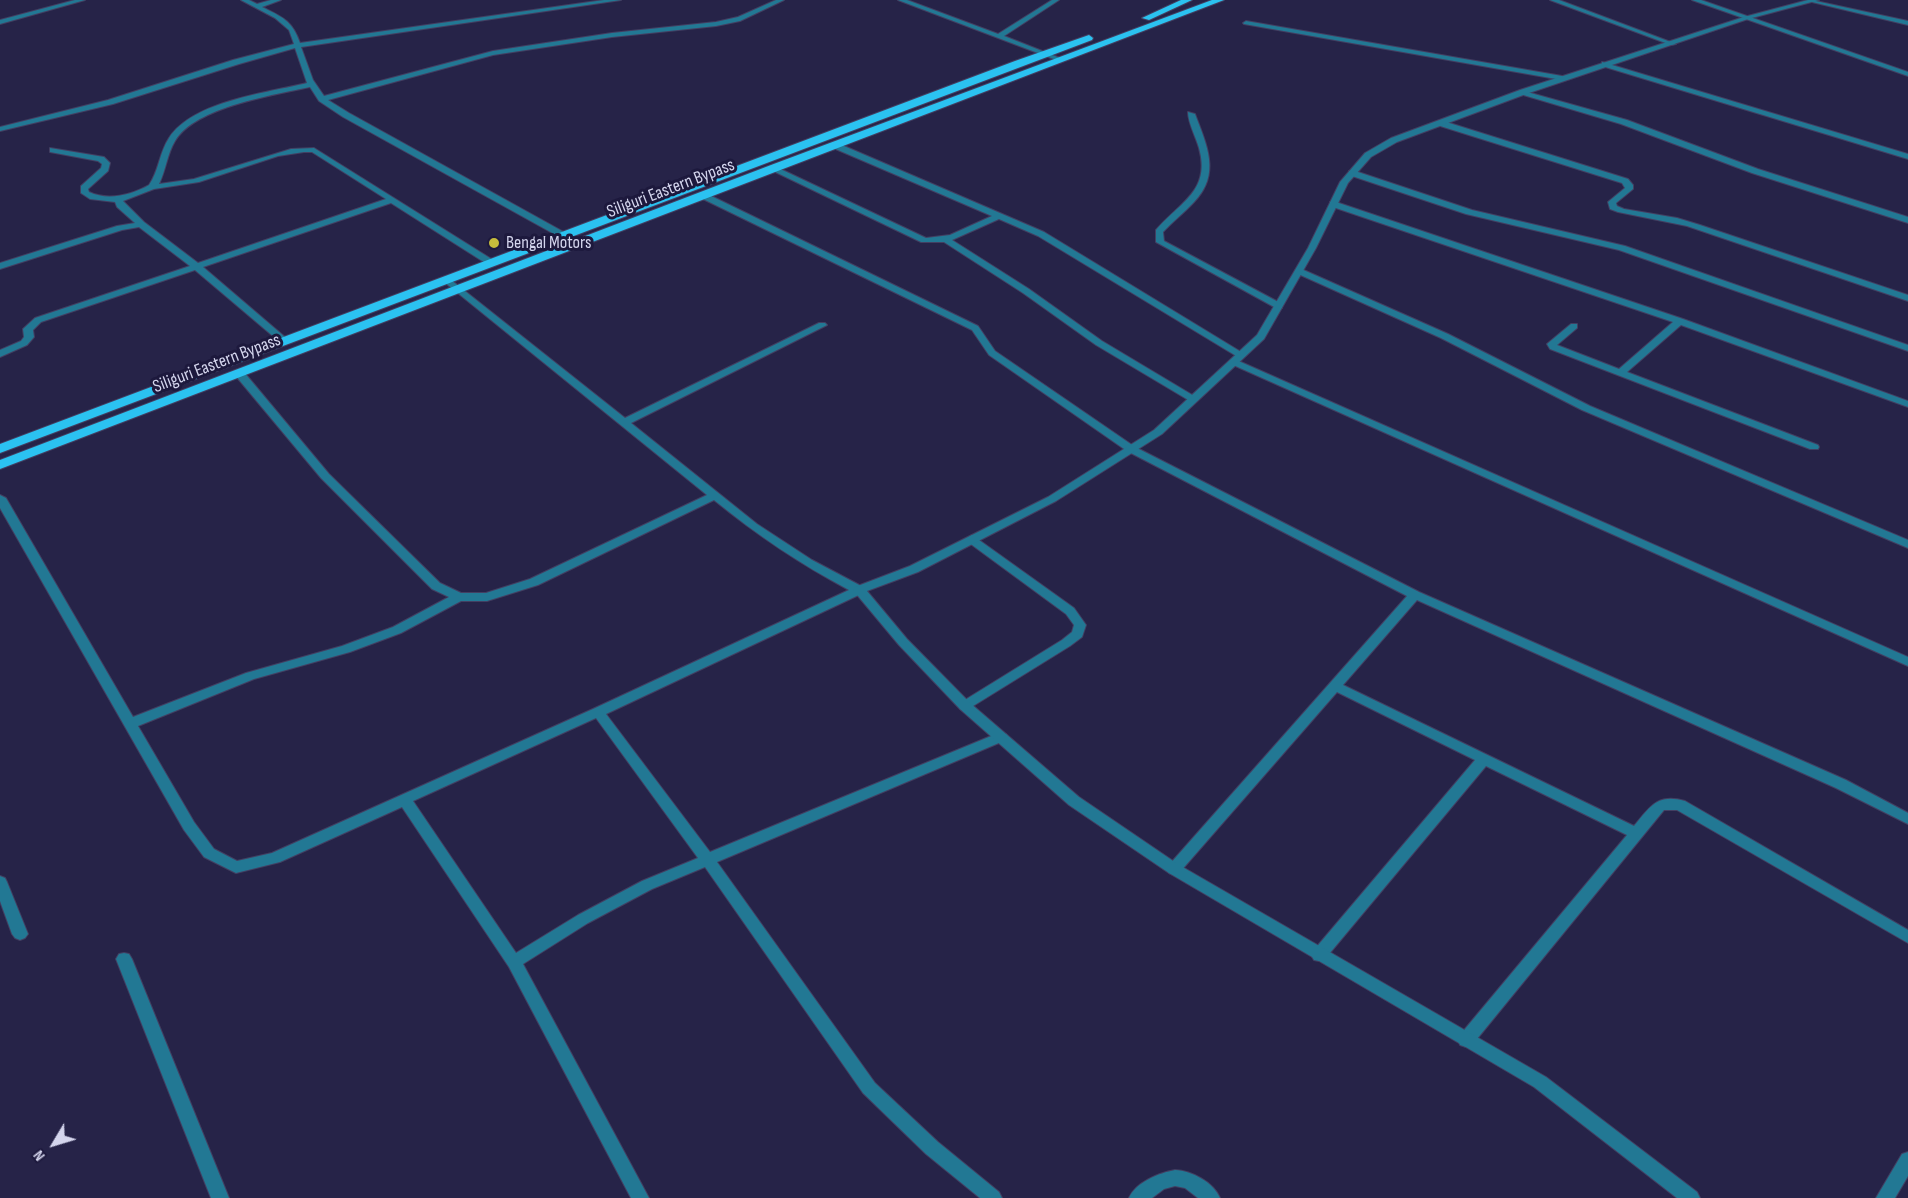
<!DOCTYPE html>
<html>
<head>
<meta charset="utf-8">
<style>
  body { margin:0 }
  #map { position:relative; width:1908px; height:1198px; overflow:hidden; background:#262348; font-family:"Sofia Sans Condensed",sans-serif }
  canvas { display:block }
  .north { position:absolute; left:24px; top:1114px; width:60px; height:60px; -webkit-text-stroke:4px #1d193d; paint-order:stroke; rotate:232deg; font-size:16px; font-weight:700; line-height:24px; text-align:center; color:#d4d5ed }
  .north::after { content:''; display:block; margin:auto; width:21px; height:27px; background:#d4d5ed; clip-path:polygon(50% 0,100% 100%,50% 72%,0 100%) }
</style>
</head>
<body>
<div id="map">
<canvas width="1908" height="1198"></canvas>
<div class="north">N</div>
</div>
<script>
const ctx = document.querySelector('canvas').getContext('2d');
ctx.lineJoin = 'round';
function stroke(path, color, width, dash) { ctx.strokeStyle = color; ctx.lineWidth = width; ctx.lineCap = dash ? 'butt' : 'round'; ctx.setLineDash(dash || []); ctx.stroke(path); }
function paint(path, color) { ctx.fillStyle = color; ctx.fill(path, 'evenodd'); }
function drawText(font, color, halo, rows, align = 'center') {
  ctx.font = font + ' "Sofia Sans Condensed",sans-serif'; ctx.lineWidth = 6; ctx.setLineDash([]); ctx.textBaseline = 'middle'; ctx.strokeStyle = halo; ctx.fillStyle = color; for (const [text, x, y, turn = 0] of rows) {
    ctx.save(); ctx.translate(x, y); ctx.rotate((+turn || 0) * Math.PI / 180); ctx.textAlign = isNaN(turn) ? turn : align; if (halo) ctx.strokeText(text, 0, 0); ctx.fillText(text, 0, 0); ctx.restore();
  }
}
const minor = new Path2D(`
  M75,0H85L0,24V20Z
  M241,0H249L257,4L271,0H281L262,7C282,17 292,20 300,43L604,0H621L301,47L313,80L324,96L493,51L612,33L716,22L738,17L776,0H784L740,21L716,26L612,37L493,55L328,100L349,113L580,241V245H574L343,117L319,101L310,87C274,95 195,107 175,141C167,154 166,170 159,184L194,179L291,149L314,148L493,260V264H487L391,203L203,267L286,338V342H280L195,270L41,322L33,330L34,337L27,345L0,357V350L21,341L24,337L23,329L35,318L190,266L139,227L122,230L0,269V263L117,226L135,223L117,207L115,202L90,199L81,193V186L101,168L102,164L98,161L50,152V148L104,157L110,163L108,171L88,189L89,192C108,201 131,195 149,185C159,171 159,153 169,138C193,101 267,93 307,83L295,48L239,64L113,104L0,131V127L108,100L233,60L294,44L289,30L275,18ZM304,152H312L386,199L198,263L144,222L123,201L154,189L199,182L278,156Z
  M898,0H907L998,34L1052,0H1059L1004,36L1065,60L1059,61Z
  M1550,0H1559L1676,44L1671,45Z
  M1692,0H1701L1908,72V76Z
  M1811,0L1908,21V25L1812,2Z
  M1246,21L1562,76L1566,78L1562,80L1244,24L1243,23Z
  M1602,62L1908,154V159L1602,66Z
  M1520,90L1627,120L1758,169L1908,217V223L1752,173L1621,124L1520,94Z
  M1188,112L1195,114C1207,146 1221,174 1194,202C1184,213 1173,221 1163,232L1164,241L1282,304V308H1276L1156,242V230C1180,202 1211,191 1199,148C1196,137 1188,123 1188,112Z
  M1437,121H1443L1628,179L1633,185V189L1616,203L1617,206L1624,209L1677,218L1700,225L1908,295V301L1687,226L1618,212L1610,209L1608,202L1625,188L1622,183L1437,125Z
  M831,143H837L1044,232L1246,355L1244,357H1238L1038,236L999,219L952,240L1029,289L1102,341L1199,399L1194,402L1190,401L1096,345L1023,293L944,242H921L767,168L774,166L926,238L950,235L992,216L831,147Z
  M1349,171H1355L1472,210L1625,246L1908,345V351L1619,250L1466,214L1349,175Z
  M699,193H705L978,326L995,351L1135,447L1419,592L1846,780L1908,813V824L1836,788L1417,600L1343,685L1634,826C1650,807 1657,793 1685,801L1908,930V943L1677,810H1664L1472,1045L1466,1047L1460,1045L1458,1040L1460,1035L1627,835L1486,766L1324,960L1319,961L1314,960L1311,955L1314,950L1475,760L1337,692L1179,873L1174,875L1169,873L1167,869L1169,865L1407,596L1127,451L989,355L972,330L699,197Z
  M1333,201L1683,319L1908,401V407L1681,325L1627,372L1818,445L1819,447L1818,449H1810L1550,349L1547,344L1571,324H1577V328L1557,345L1619,369L1673,322L1330,206V202Z
  M1299,268L1448,334L1590,406L1908,540V548L1582,410L1441,338L1296,273L1295,271Z
  M446,276L625,418L819,323H825L827,325L631,423L757,524L812,560L863,587L865,590L863,593L606,714L710,852L996,734H1006L1008,737L1006,740L717,862L875,1083L938,1142L999,1192L1002,1198H980L926,1154L863,1093L705,867L652,889L588,923L523,964L649,1198H631L509,967L402,807L280,862L236,873L204,857L184,830L0,508V495L6,498L133,717L246,673L342,646L393,627L449,597L432,589L321,478L235,375V371H243L329,474L440,583L461,593H486L530,579L707,495L443,281L441,279ZM714,500C757,535 800,564 849,590L593,709L272,853L237,861L214,849L194,822L138,726L254,679L350,652L401,633L461,601H487L538,585ZM596,718L698,858L642,881L578,915L516,953L413,801Z
  M1234,359L1908,657V666L1231,364V360Z
  M972,535L1074,608L1086,625L1082,637L1070,646L965,711L960,709L959,706L960,703L1062,640L1072,632L1074,625L1066,614L968,542L966,539Z
  M0,876L5,878L7,882L28,934L25,938L20,940L15,938L12,934L0,901Z
  M124,953L129,954L132,959L229,1198H211L116,959L119,954Z
  M1908,1152V1176L1895,1198H1876L1902,1154Z
  M1175,1170C1192,1171 1213,1182 1220,1198H1198L1185,1188L1175,1186L1164,1189L1152,1198H1129C1136,1182 1159,1173 1175,1170Z`);
const tertiary = new Path2D(`
  M1808,0H1819L1748,19L1526,94L1397,142L1371,157L1348,183L1316,248L1264,339L1162,434L1056,501L918,572L867,591L907,639L970,703L1079,797L1179,865L1546,1077L1697,1192L1700,1198H1677L1534,1087L1169,873L1069,805L960,709L899,645L853,590L855,587L910,566L1048,497L1154,430L1257,335L1308,248L1340,182L1365,153L1391,138L1520,90L1744,17Z`);
const primary = new Path2D(`
  M1181,0H1192L1149,20L1142,18Z
  M1212,0H1224L0,469V460L771,165Z
  M1089,35L1093,38L1092,40L0,453V444L1015,61Z`);
const markers = [
  [494,243,6,"#c6bc3c"]
];
const farStreetnames = [
  ["Siliguri Eastern Bypass",671,189,-21],
  ["Siliguri Eastern Bypass",217,364,-21]
];
const farPoinames = [
  ["Bengal Motors",506,243]
];
stroke(minor, '#423f62', 2);
stroke(tertiary, '#423f62', 2);
stroke(primary, '#423f62', 2);
paint(minor, '#227894');
paint(tertiary, '#227894');
paint(primary, '#2bc2f1');
for (const [x, y, r, color] of markers) { const dot = new Path2D(); dot.arc(x, y, r, 0, 2 * Math.PI); ctx.fillStyle = color; ctx.fill(dot); stroke(dot, '#1d193d', 2); }
drawText('18px', '#d4d5ed', '#1d193d', farStreetnames);
drawText('18px', '#d4d5ed', '#1d193d', farPoinames, 'left');
</script>
</body>
</html>
